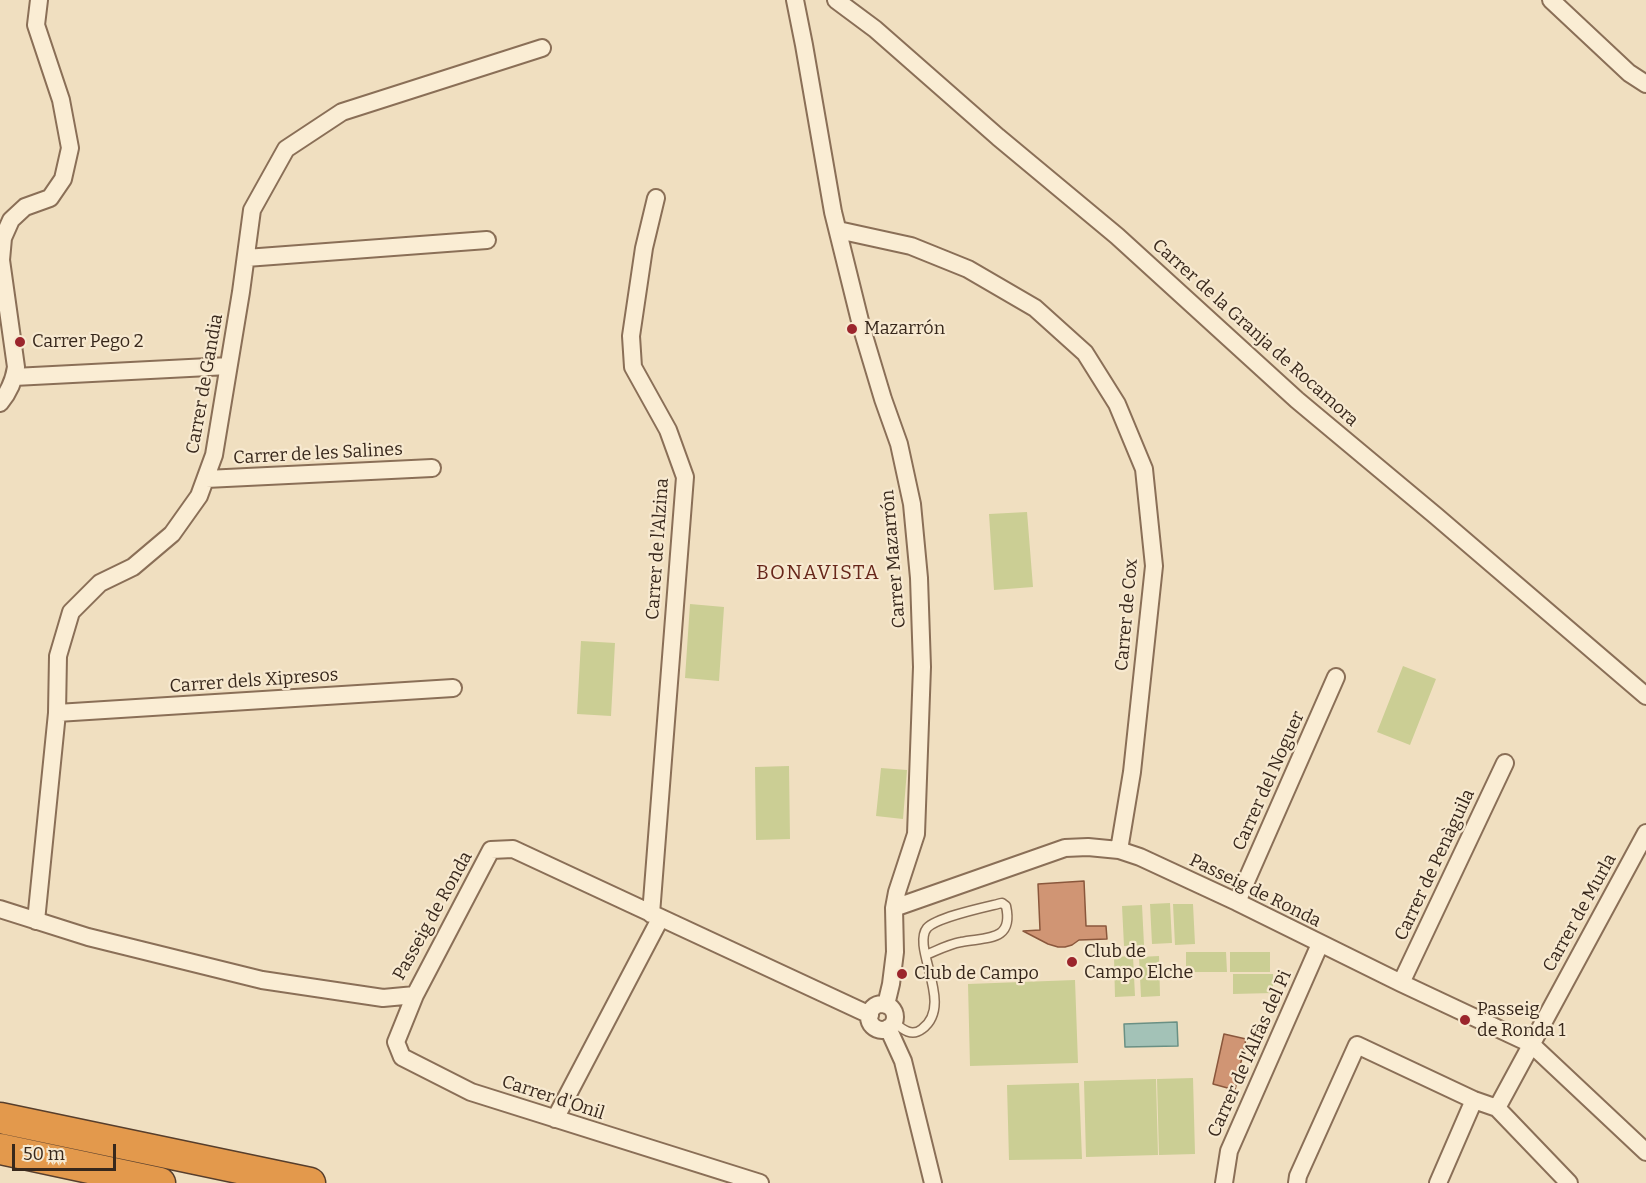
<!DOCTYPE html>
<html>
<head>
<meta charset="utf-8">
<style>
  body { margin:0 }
  #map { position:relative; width:1646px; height:1183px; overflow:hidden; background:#f0dfc0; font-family:Bitter,serif }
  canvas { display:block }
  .scale { position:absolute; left:12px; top:1144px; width:104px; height:27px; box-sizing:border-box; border:3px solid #38281c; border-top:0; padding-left:8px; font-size:18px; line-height:21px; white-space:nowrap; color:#38281c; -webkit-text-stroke:4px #f7e9d0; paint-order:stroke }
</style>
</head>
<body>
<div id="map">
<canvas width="1646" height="1183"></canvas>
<div class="scale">50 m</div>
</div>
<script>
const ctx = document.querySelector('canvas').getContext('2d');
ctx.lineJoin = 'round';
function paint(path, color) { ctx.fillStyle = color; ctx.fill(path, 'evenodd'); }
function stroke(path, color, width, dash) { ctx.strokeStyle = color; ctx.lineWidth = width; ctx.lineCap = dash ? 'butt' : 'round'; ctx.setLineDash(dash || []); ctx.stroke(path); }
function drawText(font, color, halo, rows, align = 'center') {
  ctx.font = font + ' Bitter,serif'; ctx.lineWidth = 4.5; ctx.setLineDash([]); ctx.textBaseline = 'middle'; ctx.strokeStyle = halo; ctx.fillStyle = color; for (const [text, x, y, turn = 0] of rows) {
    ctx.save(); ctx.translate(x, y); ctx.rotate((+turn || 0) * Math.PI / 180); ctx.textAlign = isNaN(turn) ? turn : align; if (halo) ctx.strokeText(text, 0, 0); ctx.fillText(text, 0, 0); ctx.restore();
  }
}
const green = new Path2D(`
  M1027,512L1033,587L994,590L989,514Z
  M690,604L724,607L719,681L685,678Z
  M581,641L615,643L611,716L577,714Z
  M1403,666L1436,679L1410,745L1377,732Z
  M789,766L790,839L756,840L755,767Z
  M881,768L907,770L903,819L876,816Z
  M1170,903L1172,943L1152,944L1150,904Z
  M1173,904H1193L1195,944L1175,945Z
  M1142,905L1144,945L1124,946L1122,906Z
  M1186,952H1226L1227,972H1186Z
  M1230,952H1270V972H1230Z
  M1133,956L1135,996L1115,997L1114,957Z
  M1159,956L1160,996L1141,997L1139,957Z
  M1233,974H1273V993L1233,994Z
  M1075,980L1078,1063L970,1066L968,984Z
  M1193,1078L1195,1154L1159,1155L1157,1079Z
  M1156,1079L1158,1155L1086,1157L1084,1081Z
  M1079,1083L1082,1159L1009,1160L1007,1085Z`);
const water = new Path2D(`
  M1177,1022L1178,1046L1125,1047L1124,1024Z`);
const building = new Path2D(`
  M1084,881L1086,926H1106L1107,939L1079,940L1072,945L1065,947H1058L1048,944L1023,931L1040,930L1038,884Z
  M1224,1034L1246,1039L1235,1090L1213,1084Z`);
const service = new Path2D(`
  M894,1022C903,1030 912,1037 922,1029C955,1005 911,948 927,928C937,917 986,907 1002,903L1006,906C1014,942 986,937 961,942C949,944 938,950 926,955`);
const minor = new Path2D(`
  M795,0L804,45L833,212L862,329L883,399L899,444L912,504L919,578L922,667L916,834L897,892L894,908L895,952L891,984L886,1005
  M836,0L875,29L998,137L1117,236L1297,400L1436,516L1646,696
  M1551,0L1629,73L1646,84
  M838,230L911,246L968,269L1035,308L1085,353L1117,404L1144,469L1154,566L1132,772L1119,850
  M246,258L487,240
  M14,377L228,366
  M0,403C9,392 14,381 16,367L1,260L3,238L11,220L25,207L50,198L63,179L70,148L61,100L36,25L39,0
  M206,479L432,468
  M57,713L453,688
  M1237,902L1336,677
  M894,908L1065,848L1088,847L1119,850L1140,857L1237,902L1401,983L1531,1044L1646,1152
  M0,909L88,937L262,980L383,998L415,995
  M651,914L685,477L668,430L633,367L631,336L644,248L656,198
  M36,921L57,713L58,656L71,612L100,583L133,567L172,534L199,496L214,455L241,292L252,210L286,149L342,112L542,48
  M1401,983L1505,763
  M869 1017a13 13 0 1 1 26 0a13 13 0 1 1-26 0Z
  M888,1028L903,1061L933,1183
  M1497,1108L1646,833
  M555,1119L660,919
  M760,1183L471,1092L402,1057L396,1042L415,995L491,850L513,849L870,1015
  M1224,1183L1229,1151L1320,944
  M1297,1183L1298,1176L1357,1045L1474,1100L1497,1108L1569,1183
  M1438,1183L1474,1100`);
const motorway = new Path2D(`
  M0,1118L310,1183
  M0,1149L160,1183`);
const markers = [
  [852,329,6,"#9b252c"],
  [20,342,6,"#9b252c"],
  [1072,962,6,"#9b252c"],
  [902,974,6,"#9b252c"],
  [1465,1020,6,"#9b252c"]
];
const poiNames = [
  ["Mazarrón",864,329],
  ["Carrer Pego 2",32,342],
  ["Club de",1084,952],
  ["Campo Elche",1084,973],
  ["Club de Campo",914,974],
  ["Passeig",1477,1010],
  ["de Ronda 1",1477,1031]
];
const streetNames = [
  ["Carrer de la Granja de Rocamora",1255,333,42],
  ["Carrer de Gandia",205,384,-80],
  ["Carrer de les Salines",318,454,-3],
  ["Carrer de l'Alzina",658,549,-86],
  ["Carrer Mazarrón",894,559,-95],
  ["Carrer de Cox",1127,615,-85],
  ["Carrer dels Xipresos",254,681,-4],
  ["Carrer del Noguer",1269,781,-66],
  ["Carrer de Penàguila",1435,865,-65],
  ["Passeig de Ronda",1255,891,26],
  ["Carrer de Murla",1580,913,-61],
  ["Passeig de Ronda",433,916,-61],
  ["Carrer de l'Alfàs del Pi",1250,1054,-66],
  ["Carrer d'Onil",553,1098,18]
];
const neighbourhoodNames = [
  ["BONAVISTA",818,573]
];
paint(green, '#cbce94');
paint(water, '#a3c2b7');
stroke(water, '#6a9084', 1.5);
paint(building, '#d09574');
stroke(building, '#8a573c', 1.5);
stroke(service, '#8a6f57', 11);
stroke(minor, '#8a6f57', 20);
stroke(motorway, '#573e2c', 33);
stroke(service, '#faedd4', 8);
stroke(minor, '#faedd4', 16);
stroke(motorway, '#e3994c', 30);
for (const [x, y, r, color] of markers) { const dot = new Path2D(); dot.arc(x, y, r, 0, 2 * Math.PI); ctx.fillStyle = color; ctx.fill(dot); stroke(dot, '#f7e9d0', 2); }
drawText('18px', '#38281c', '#f7e9d0', poiNames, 'left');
drawText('18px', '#38281c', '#f7e9d0', streetNames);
ctx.letterSpacing = '1.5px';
drawText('20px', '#67261a', '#f7e9d0', neighbourhoodNames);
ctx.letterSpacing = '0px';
</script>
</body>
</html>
